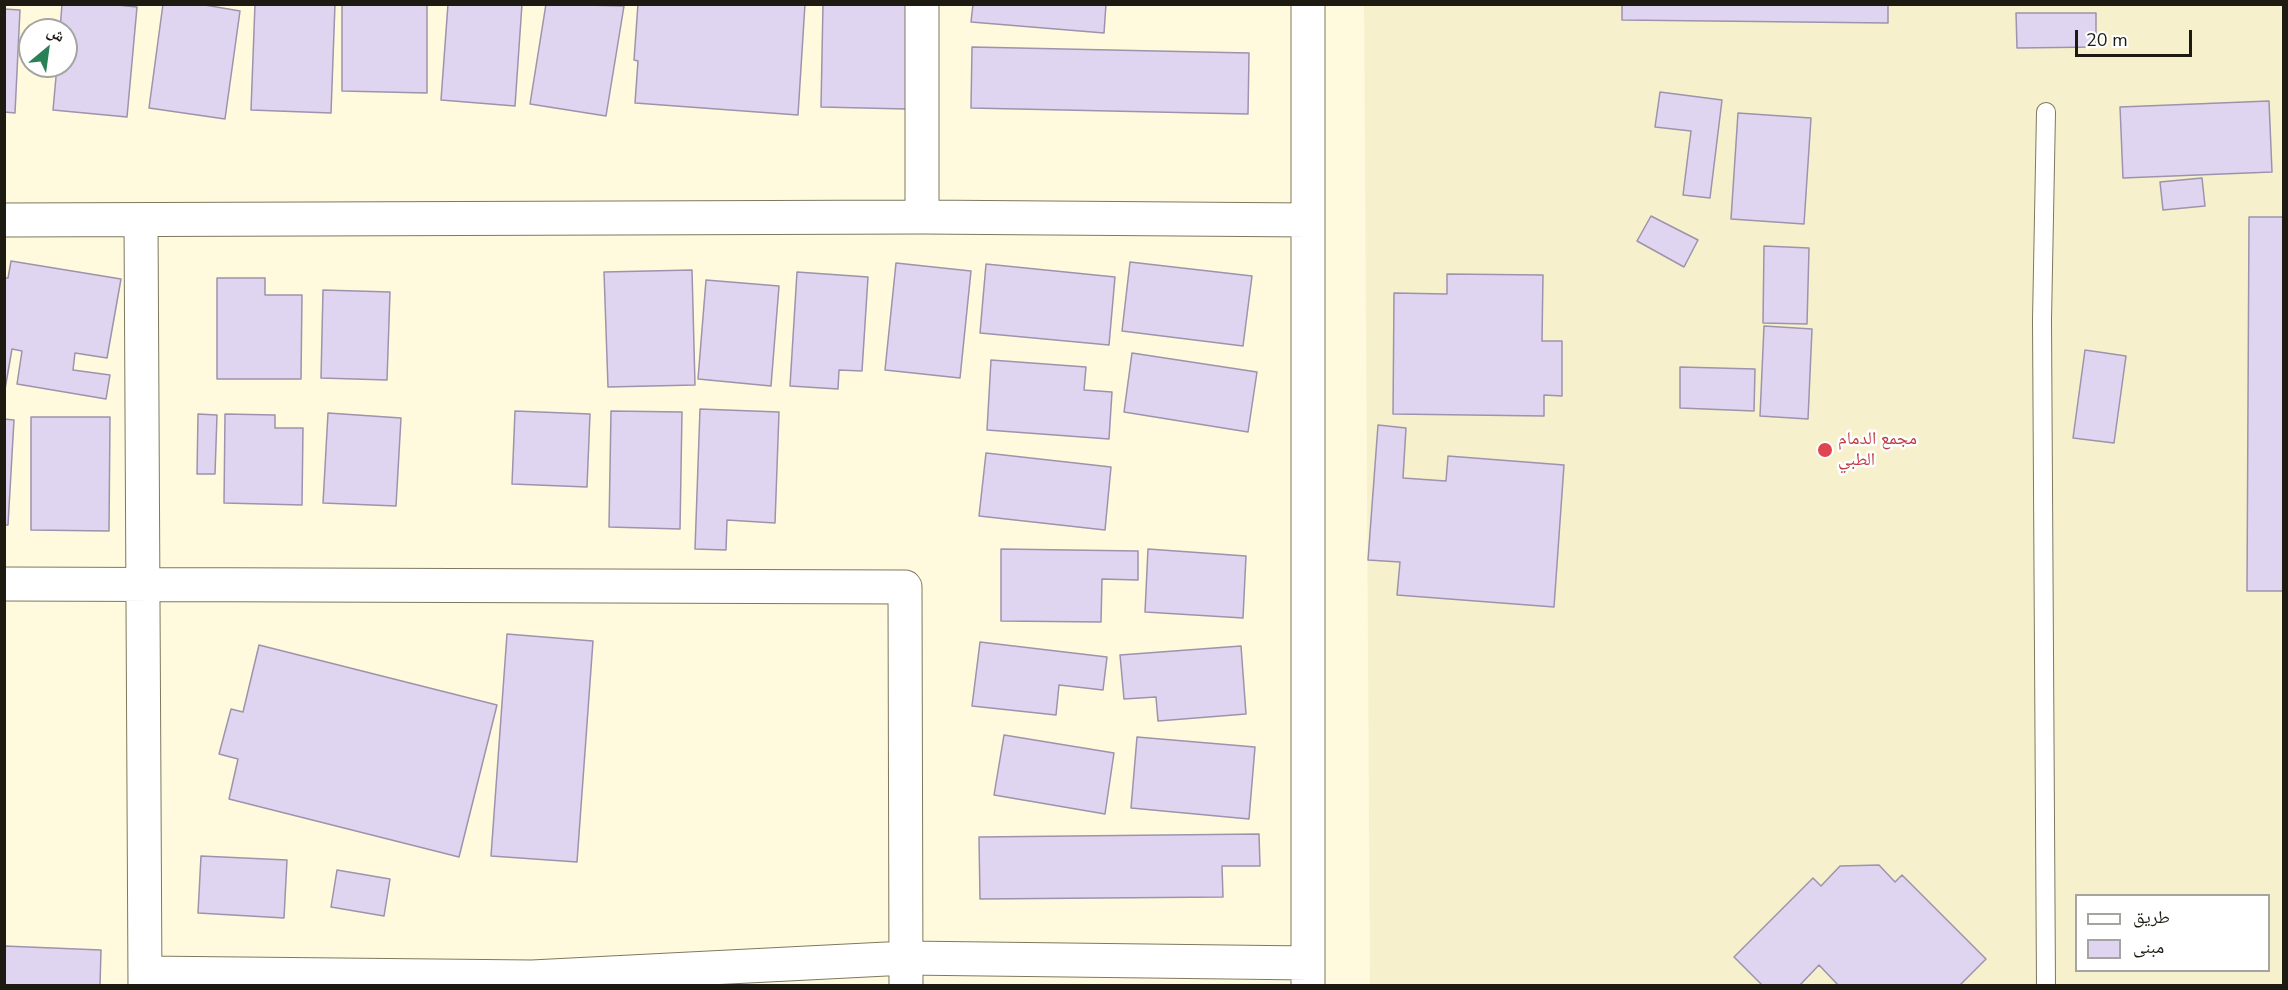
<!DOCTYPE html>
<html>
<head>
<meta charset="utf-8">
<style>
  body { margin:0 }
  #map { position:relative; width:2288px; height:990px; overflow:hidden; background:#fffadd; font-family:"Nunito Sans","Noto Naskh Arabic",sans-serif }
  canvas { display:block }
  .frame { position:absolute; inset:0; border:6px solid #1d1b11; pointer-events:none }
  .legend { position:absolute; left:2075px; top:894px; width:195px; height:78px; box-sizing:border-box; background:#fff; border:2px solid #a5a4a0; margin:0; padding:8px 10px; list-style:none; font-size:18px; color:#1d1b11 }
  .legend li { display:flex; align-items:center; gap:12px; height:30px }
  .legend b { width:30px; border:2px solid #a5a4a0 }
  .north { position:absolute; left:18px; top:18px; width:60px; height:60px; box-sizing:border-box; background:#fff; border:2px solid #a5a4a0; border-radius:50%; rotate:29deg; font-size:16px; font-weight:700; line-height:24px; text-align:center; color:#1d1b11 }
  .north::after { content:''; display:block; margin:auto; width:21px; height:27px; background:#2a8155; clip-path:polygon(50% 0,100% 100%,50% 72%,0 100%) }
  .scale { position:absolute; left:2075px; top:30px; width:117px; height:27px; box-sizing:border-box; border:3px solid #1d1b11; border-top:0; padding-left:8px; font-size:18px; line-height:21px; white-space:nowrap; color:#1d1b11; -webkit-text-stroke:4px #fff; paint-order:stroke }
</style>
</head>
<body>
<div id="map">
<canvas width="2288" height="990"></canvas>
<div class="frame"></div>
<ul class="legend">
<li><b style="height:8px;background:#fff"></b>طريق</li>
<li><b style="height:16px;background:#e0d5f0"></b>مبنى</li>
</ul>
<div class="north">ش</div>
<div class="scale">20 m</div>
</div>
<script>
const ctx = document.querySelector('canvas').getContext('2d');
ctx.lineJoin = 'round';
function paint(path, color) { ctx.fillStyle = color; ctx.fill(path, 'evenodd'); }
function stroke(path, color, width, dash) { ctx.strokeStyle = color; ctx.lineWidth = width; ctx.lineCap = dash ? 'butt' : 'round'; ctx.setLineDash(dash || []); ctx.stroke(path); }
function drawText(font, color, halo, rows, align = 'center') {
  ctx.font = font + ' "Nunito Sans","Noto Naskh Arabic",sans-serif'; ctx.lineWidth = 5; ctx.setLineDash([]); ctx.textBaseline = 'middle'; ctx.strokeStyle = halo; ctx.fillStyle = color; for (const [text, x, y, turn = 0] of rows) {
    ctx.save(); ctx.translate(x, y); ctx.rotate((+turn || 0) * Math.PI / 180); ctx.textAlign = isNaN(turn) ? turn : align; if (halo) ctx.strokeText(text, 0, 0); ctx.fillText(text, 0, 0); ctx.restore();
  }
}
const built = new Path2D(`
  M1364,5H2283V985H1370ZM2076,896H2268V970H2076Z`);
const building = new Path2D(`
  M62,4H107L137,7L127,117L53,110L57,66H66V30H60Z
  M163,4H199L240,11L225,119L149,108Z
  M255,4H335L331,113L251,110Z
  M342,4H427V93L342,91Z
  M448,4H522L515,106L441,100Z
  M546,4L624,6L606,116L530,104Z
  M638,4H805L798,115L635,103L638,61L634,60Z
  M823,4H907L906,109L821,107Z
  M973,4H1106L1104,33L971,22Z
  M1622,4H1888V23L1622,20Z
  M4,9L20,10L15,113L4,112Z
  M2016,13H2096V47L2017,48Z
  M972,47L1249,53L1248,114L971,108Z
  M1660,92L1722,100L1710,198L1683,195L1691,131L1655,127Z
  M2269,101L2272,172L2123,178L2120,107Z
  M1738,113L1811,118L1804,224L1731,219Z
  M2202,178L2205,206L2163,210L2160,182Z
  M1651,216L1698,240L1684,267L1637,241Z
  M2249,217H2284V591H2247Z
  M1764,246L1809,248L1807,324L1763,323Z
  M11,261L121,279L107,358L75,353L73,370L110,375L106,399L17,384L22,351L12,349L4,395V278H8Z
  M1130,262L1252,276L1243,346L1122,331Z
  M896,263L971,271L960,378L885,370Z
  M986,264L1115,277L1109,345L980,333Z
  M692,270L695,385L608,387L604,272Z
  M797,272L868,277L862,371L839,370L838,389L790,386Z
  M1447,274L1543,275L1542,341H1562V396L1544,395V416L1393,414L1394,293L1447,294Z
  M217,278H265V295H302L301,379H217Z
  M706,280L779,286L771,386L698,379Z
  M323,290L390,292L387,380L321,378Z
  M1764,326L1812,329L1808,419L1760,416Z
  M2085,350L2126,356L2114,443L2073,438Z
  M1132,353L1257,372L1248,432L1124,412Z
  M991,360L1086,367L1084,390L1112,392L1109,439L987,430Z
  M1680,367L1755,369L1754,411L1680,408Z
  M700,409L779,412L775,523L727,520L726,550L695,549Z
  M515,411L590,414L587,487L512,484Z
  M611,411L682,412L680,529L609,527Z
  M328,413L401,418L396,506L323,503Z
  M198,414L217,415L215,474H197Z
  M225,414L275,415V428H303L302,505L224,503Z
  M31,417H110L109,531L31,530Z
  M4,419L14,420L8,525H4Z
  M1378,425L1406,428L1403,478L1446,481L1448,456L1564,465L1554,607L1397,595L1400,562L1368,560Z
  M986,453L1111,467L1105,530L979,516Z
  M1001,549L1138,551V580L1102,579L1101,622L1001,621Z
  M1148,549L1246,556L1243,618L1145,612Z
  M507,634L593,641L577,862L491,856Z
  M980,642L1107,657L1103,690L1059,685L1056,715L972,706Z
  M259,645L497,705L459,857L229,799L238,759L219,754L231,709L243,712Z
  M1241,646L1246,714L1158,721L1156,697L1124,699L1120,655Z
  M1004,735L1114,753L1105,814L994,795Z
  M1137,737L1255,747L1249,819L1131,808Z
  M1259,834L1260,866H1222L1223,897L980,899L979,837Z
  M201,856L287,860L284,918L198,913Z
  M1879,865L1895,882L1902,875L1986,959L1959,986H1839L1819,965L1799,986H1763L1734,957L1813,878L1821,886L1840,866Z
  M337,870L390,879L384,916L331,907Z
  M4,946L101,950L100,986H4Z`);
const service = new Path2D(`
  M2046,112L2042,320L2046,986`);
const minor = new Path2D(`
  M922,217V4
  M4,220L922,217L1308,220
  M141,220L145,986
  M4,584L905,587L906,986
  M145,973L532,977L906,958L1308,963
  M1308,984V4`);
const markers = [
  [1825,450,8,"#e0444e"]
];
const healthNames = [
  ["مجمع الدمام",1838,440],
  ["الطبي",1838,461]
];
paint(built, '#f6f1cc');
paint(building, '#e0d5f0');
stroke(building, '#9d93ac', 1.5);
stroke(service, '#7d795f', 20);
stroke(minor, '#7d795f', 35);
stroke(service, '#fff', 18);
stroke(minor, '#fff', 33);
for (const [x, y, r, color] of markers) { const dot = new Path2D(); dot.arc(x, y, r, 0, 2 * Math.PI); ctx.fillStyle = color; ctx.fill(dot); stroke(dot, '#fff', 2); }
drawText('18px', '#be3a42', '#fff', healthNames, 'left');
</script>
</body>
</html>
